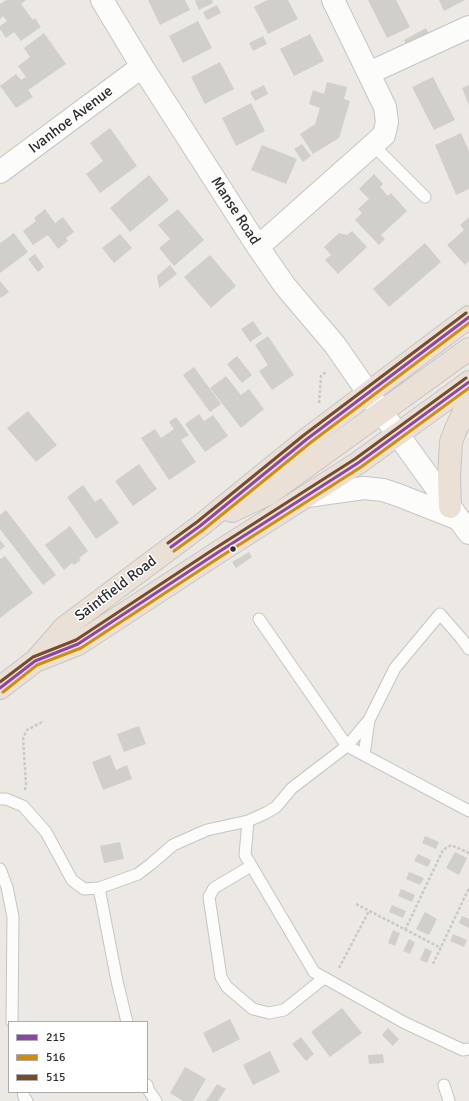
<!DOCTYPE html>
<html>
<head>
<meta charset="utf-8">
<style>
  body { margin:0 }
  #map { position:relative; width:469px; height:1101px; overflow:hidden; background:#ece9e4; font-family:Signika,sans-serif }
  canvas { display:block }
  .legend { position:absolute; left:8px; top:1021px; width:140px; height:72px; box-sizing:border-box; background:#fff; border:1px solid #ababab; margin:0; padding:5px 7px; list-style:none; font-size:12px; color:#2e2e2e }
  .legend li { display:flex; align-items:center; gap:8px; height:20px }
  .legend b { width:20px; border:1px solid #ababab }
</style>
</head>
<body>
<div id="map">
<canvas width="469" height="1101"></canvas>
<ul class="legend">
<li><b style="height:5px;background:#8e44ad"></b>215</li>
<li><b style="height:5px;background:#cf8e09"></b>516</li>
<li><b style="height:5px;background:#7a4b2a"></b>515</li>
</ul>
</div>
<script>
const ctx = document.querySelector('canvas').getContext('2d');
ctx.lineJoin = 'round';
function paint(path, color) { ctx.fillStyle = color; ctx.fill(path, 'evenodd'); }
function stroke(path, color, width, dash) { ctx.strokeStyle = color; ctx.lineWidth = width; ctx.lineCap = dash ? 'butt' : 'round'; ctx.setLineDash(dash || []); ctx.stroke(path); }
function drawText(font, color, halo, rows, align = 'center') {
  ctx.font = font + ' Signika,sans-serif'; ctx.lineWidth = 3; ctx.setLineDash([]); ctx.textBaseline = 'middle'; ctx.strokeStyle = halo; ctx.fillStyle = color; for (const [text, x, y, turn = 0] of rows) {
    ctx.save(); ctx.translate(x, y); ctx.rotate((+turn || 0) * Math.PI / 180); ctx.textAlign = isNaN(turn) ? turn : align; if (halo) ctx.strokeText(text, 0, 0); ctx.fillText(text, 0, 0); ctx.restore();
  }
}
const building = new Path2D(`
  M6,0H26L21,4L33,20L35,18L41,27L21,41L14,32L6,38L0,29V26L7,21L3,16L0,19V4Z
  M148,0H185L190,10L160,25Z
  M197,0H212L213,3L199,10L195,1Z
  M267,0H288L298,19L268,34L254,7Z
  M368,0H396L410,27L387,38Z
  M439,0H465L444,11Z
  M217,5L221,13L207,20L203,12Z
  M198,21L212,48L183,63L169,36Z
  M426,28L432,40L409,51L404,40Z
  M44,33L66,64L28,90L33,97L16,108L0,86L16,74L21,80L26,77L18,66L30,57L24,48Z
  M310,34L324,61L294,76L280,49Z
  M263,36L267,44L253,51L249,43Z
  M220,62L234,89L205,104L191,77Z
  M433,77L455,120L434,130L412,87Z
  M327,82L347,87L344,99L350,101L339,138L313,154L300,134L315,124L320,108L309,104L313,90L324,94Z
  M264,85L268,94L255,101L250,92Z
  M469,85V105L462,88Z
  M251,103L265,131L236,146L222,118Z
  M110,128L137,166L100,193L86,174L103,161L90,143Z
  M461,133L469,151V189L456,195L435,145Z
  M302,144L311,156L303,162L294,149Z
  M262,145L297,159L286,184L251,170Z
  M374,174L383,184L380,187L388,196L391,193L407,211L381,235L385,239L379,245L355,220L362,213L358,209L369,199L359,189Z
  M149,175L169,200L130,232L110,208Z
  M45,209L55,223L63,217L74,232L66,238L68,241L58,249L48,235L33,245L23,231L36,221L34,218Z
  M178,209L204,240L174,266L159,248L170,239L158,225Z
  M469,217V261L465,265L447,245L464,230L460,225Z
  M352,231L367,247L338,274L325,260L331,255L324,247L339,233L347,235Z
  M14,233L28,252L0,273V243Z
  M120,234L132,248L114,263L102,248Z
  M425,243L441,262L389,307L373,289Z
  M35,254L44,267L38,272L28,259Z
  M210,255L236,286L211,308L184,277Z
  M170,265L177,274L159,288L157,276Z
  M0,281L9,292L1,298L0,296Z
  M253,321L262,334L250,342L241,329Z
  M268,336L294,375L272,390L259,371L268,365L255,345Z
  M237,356L252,375L242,383L227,364Z
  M194,367L221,404L210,412L183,375Z
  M226,376L241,395L249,389L264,409L241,428L210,388Z
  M28,411L57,445L36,462L7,428Z
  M199,414L204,421L213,415L228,436L205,452L185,424Z
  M176,417L189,435L181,440L196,462L169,480L141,438L155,429L161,438L174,429L169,422Z
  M139,464L157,489L133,506L115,481Z
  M83,485L95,502L101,498L119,523L96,539L67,497Z
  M6,510L56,575L43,585L0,529V515Z
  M70,526L88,551L79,558L81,560L74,565L72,563L64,570L45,545Z
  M0,540L5,546L0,550Z
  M249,552L252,557L236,568L232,562Z
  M5,556L33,593L0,618V559Z
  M139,726L146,744L124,752L117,734Z
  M110,755L116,770L127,765L132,779L103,790L92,762Z
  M425,836L439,842L436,849L422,843Z
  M120,842L124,859L104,863L100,846Z
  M455,852L467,858L459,875L446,868Z
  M418,854L431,860L428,867L414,861Z
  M409,872L424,878L420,885L406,879Z
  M401,889L415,895L412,902L398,896Z
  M392,905L406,911L403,918L389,912Z
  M425,912L437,919L429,935L416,929Z
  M462,916L469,919V928L459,923Z
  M393,930L400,933L395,946L388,943Z
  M453,934L467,940L464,947L450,941Z
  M409,939L415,942L410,954L403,951Z
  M425,948L432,951L427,963L420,960Z
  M342,1008L362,1033L330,1057L311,1032Z
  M230,1019L240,1039L213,1053L203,1033Z
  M388,1028L399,1039L393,1046L382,1035Z
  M301,1037L314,1054L306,1061L292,1044Z
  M270,1051L280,1072L253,1085L243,1065Z
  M383,1054L384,1063L369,1064L368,1055Z
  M185,1067L206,1079L193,1101H183L170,1093Z
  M217,1084L226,1089L218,1101H206Z`);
const path = new Path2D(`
  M319,403L321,376L327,371
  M25,790L26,784L23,738L27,730L44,721
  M356,904L441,948
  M405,930L443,850L451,845L469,853
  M433,964L469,888
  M339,968L369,911`);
const lane = new Path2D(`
  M373,145L425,197
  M259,619L347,746L469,811
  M364,755L369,720L395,668L440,614L461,638L469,649
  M0,799H6L23,806L46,832L72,880L84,889L99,888L138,874L151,864L173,845L207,830L248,821L266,813L276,807L292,788L347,746L369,720
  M248,821L245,855L314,972L405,1023L463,1050L469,1049
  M251,866L214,888L209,897L221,977L227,987L253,1009L269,1013L284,1010L324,978
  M0,869L7,887L13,917L12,1022
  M99,888L117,981L127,1022
  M147,1085L149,1091L156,1101
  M444,1085L449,1101
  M23,1092L24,1097L27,1101`);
const street = new Path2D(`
  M102,0L143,68L258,247L285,286L335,345L369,394
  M369,73L469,27
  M0,172L136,71L143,68
  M258,247L384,135L387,122L385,107L333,0`);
const secondary = new Path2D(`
  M370,396L469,533
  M307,496L364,488L383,490L398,495L459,519`);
const highway = new Path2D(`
  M450,507L449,477L451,442L456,429L469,401
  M232,511L268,494L469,349
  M37,659L65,627L200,526L307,439L469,317
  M0,688L35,661L78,644L217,553L358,463L445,400L469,382`);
const bus1 = new Path2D(`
  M171,547L200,526L307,439L469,317
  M0,688L35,661L78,644L217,553L358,463L469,382`);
const bus2 = new Path2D(`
  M174,551L203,530L310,443L469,323
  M3,692L37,665L81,648L220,557L361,467L469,388`);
const bus3 = new Path2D(`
  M168,543L197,522L304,435L466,313
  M0,682L33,657L76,640L214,549L355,459L466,378`);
const markers = [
  [233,549,3.5,"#2e2e2e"]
];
const streetNames = [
  ["Ivanhoe Avenue",71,120,-37],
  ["Manse Road",235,211,57],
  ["Saintfield Road",116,589,-37]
];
paint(building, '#d1cfca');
stroke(lane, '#c6c5c5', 13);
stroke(street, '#c6c5c5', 24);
stroke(secondary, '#c6c5c5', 24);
stroke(highway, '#c6c5c4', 24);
stroke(path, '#c9c9c8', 2.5, [3, 2]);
stroke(lane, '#fcfcfb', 11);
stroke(street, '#fcfcfb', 22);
stroke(secondary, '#fcfcfb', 22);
stroke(highway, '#eae0d6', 22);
stroke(bus1, '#8e44ad', 3);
stroke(bus2, '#cf8e09', 3);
stroke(bus3, '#7a4b2a', 3);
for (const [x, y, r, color] of markers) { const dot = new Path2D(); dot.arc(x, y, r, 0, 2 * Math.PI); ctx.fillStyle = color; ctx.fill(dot); stroke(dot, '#fff', 1.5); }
drawText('15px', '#2e2e2e', '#fff', streetNames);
</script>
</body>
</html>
